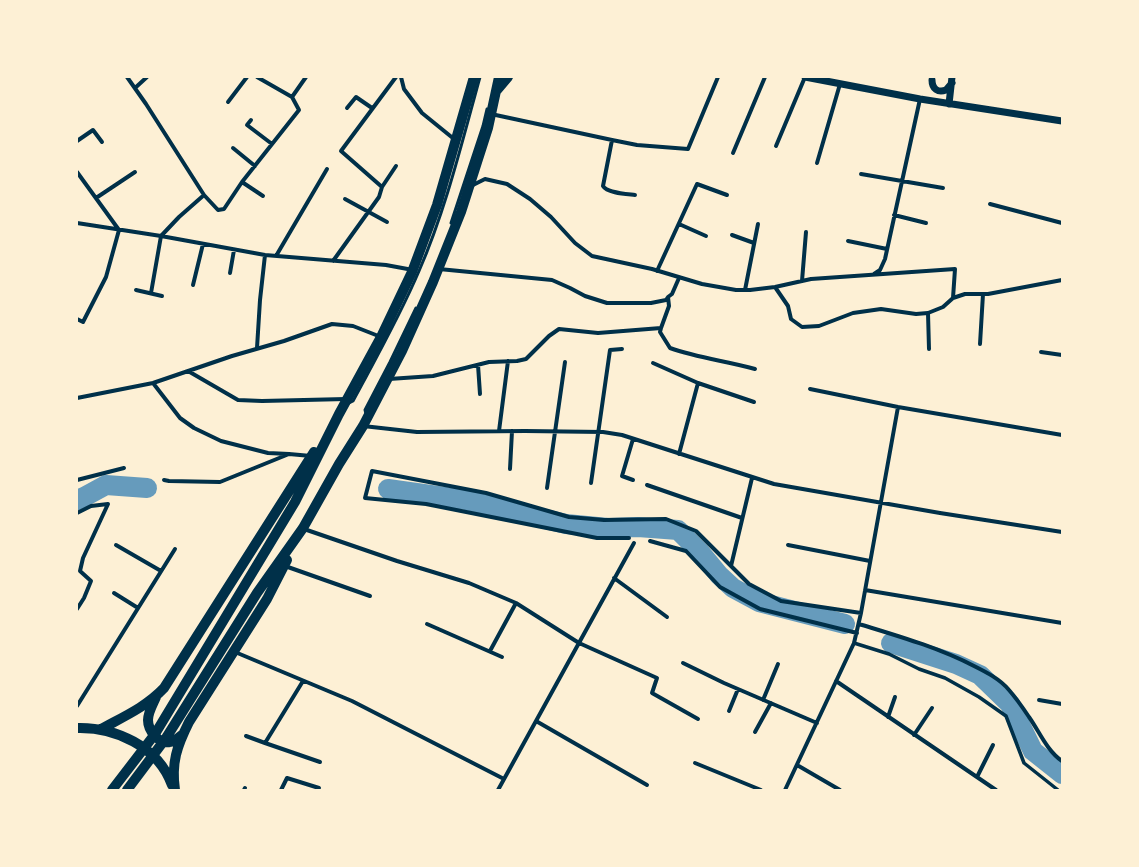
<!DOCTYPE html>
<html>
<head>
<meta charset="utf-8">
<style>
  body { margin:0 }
  #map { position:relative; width:1139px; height:867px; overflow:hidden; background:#fdf0d5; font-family:Karla,sans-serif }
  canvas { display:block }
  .frame { position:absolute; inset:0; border:78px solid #fdf0d5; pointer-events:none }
</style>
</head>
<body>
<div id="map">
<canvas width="1139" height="867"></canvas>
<div class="frame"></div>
</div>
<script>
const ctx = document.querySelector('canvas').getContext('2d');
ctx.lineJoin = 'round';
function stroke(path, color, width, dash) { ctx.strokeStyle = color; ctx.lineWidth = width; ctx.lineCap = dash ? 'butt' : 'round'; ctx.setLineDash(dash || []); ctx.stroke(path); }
const river = new Path2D(`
  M388,489L466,500L566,524L608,528L638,527L678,530L700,552L719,575L733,588L759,602L845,624
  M77,500L84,497L106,485L147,488
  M891,643L956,664L980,675L1010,704L1033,751L1062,774`);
const service = new Path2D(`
  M451,223L483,126L487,109
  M349,403L353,401C376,358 400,316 419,271C446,209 462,142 480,77
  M366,414L365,410L390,362L416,308`);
const pedestrian = new Path2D(`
  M854,643L889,654L919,669L945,678L979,697L1006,716L1024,763L1058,790`);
const minor = new Path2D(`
  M127,77L146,104L204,195L218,210L224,209L242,182L299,110L292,97L306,77
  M257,77L292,97
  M401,77L404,89L422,113L454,139
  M135,88L147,77
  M228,102L247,77
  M347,108L356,97L372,108
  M491,114L612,140L637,145L688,149L718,77
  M251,120L247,125L272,144
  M612,140L603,186C607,193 627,194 635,195
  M77,141L93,130L102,142
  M776,146L805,77
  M233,148L255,166
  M733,153L765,77
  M817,163L840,84
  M77,172L119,230L106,277L83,322L77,319
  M861,174L943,188
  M242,182L263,196
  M471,186L485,179L507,184L530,199L551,217L575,243L592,256L652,269L702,284L736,290H750L775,287L811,279L955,269L953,298
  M382,187L396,166
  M96,198L135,172
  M345,199L387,222
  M990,204L1062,223
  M894,215L926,223
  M77,223L161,236L265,255L386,265L413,270
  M679,224L706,236
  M732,235L754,243
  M848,241L887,249
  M276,256L327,169
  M333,261L379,197L382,187L341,151L396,77
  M439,269L552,280L570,288L585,296L607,303H651L666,300L668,297
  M657,271L697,184L727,195
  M230,273L234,250
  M874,274L880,270L885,259L920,99
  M802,281L806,232
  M193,285L203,244
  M775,287L788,306L791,319L802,327L819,326L853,313L881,309L916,314L928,313L943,307L953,298L965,294H988L1062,280
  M136,290L162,296
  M745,290L758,224
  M151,293L161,236L179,217L204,195
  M928,313L929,349
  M661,328L669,306L668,297L672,294L679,278
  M980,344L983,294
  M257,348L260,300L265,255
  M1041,352L1062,355
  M653,363L698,383L754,402
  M478,365L480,394
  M188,371L238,400L262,401L346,399
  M389,379L433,376L489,362L517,361L526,359L549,336L559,329L598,333L661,328L660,332L670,348C698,358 727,361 755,369
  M153,383L180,418L194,428L221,441L268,453L289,454
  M810,389L898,407L1062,435
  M77,398L153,383L232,356L284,341L332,324L353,326L381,337
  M363,426L417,432L525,431L603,432L622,435L774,484L940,513L1062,532
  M499,431L508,361
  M679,454L698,383
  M510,469L512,431
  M77,480L124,468
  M164,480L169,481L220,482L289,454L311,456
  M633,480L622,476L633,439
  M591,483L610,350L622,349
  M647,485L742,518
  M547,488L565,362
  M77,513L91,506L108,504L83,558L80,571L91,581L84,598L77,609
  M304,529L397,561L469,583L516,603L579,643L657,678L652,693L698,719
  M629,538H597L426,504L365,498L372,471L486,493L569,517L604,520L666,519L696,531L749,584L781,601L861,613
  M650,541L686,551L720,587L760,609L857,633
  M116,545L161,571
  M788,545L870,561
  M285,566L370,596
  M731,566L752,478
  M614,578L667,617
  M865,590L1062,623
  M114,593L138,608
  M427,624L502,657
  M859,624C898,636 937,647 974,666C986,672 1000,679 1009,690C1016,698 1023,708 1029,717C1039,731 1047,751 1062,761
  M490,651L516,603
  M235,652L352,701L504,779
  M683,663L724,683L817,723
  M303,681L265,743L320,762
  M836,681L996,790
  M763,700L778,664
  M1039,700L1062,704
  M77,706L175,549
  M729,711L738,689
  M888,717L895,697
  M536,721L647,785
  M755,732L771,703
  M914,735L932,708
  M246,736L265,743
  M695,763L761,790
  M797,765L840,790
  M977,777L993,745
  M244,790L245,788
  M281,790L287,778L319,788
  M498,790L634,543
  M785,790L854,643L861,613L898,407`);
const tertiary = new Path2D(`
  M805,77L920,99L1062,121
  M932,80C932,89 938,93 946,90L952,83
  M949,104L952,77`);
const primary = new Path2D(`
  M497,90L508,77
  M156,697C153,704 148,712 148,720C148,731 159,744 170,742C175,742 179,737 183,734
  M77,728C115,727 158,746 172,785
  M101,729C123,717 146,707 164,688L314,452
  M112,790L155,734L295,502L339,414L381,337L412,272L437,205L474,77
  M127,790L166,738L257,593L303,528L339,464L363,426L402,351L433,282L461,212L488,128L499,77
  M175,790C171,763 177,746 189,722L267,599L287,560`);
stroke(river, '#669bbc', 20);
stroke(service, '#003049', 3);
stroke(pedestrian, '#003049', 3.5);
stroke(minor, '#003049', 4);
stroke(tertiary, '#003049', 7);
stroke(primary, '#003049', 10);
</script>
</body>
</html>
